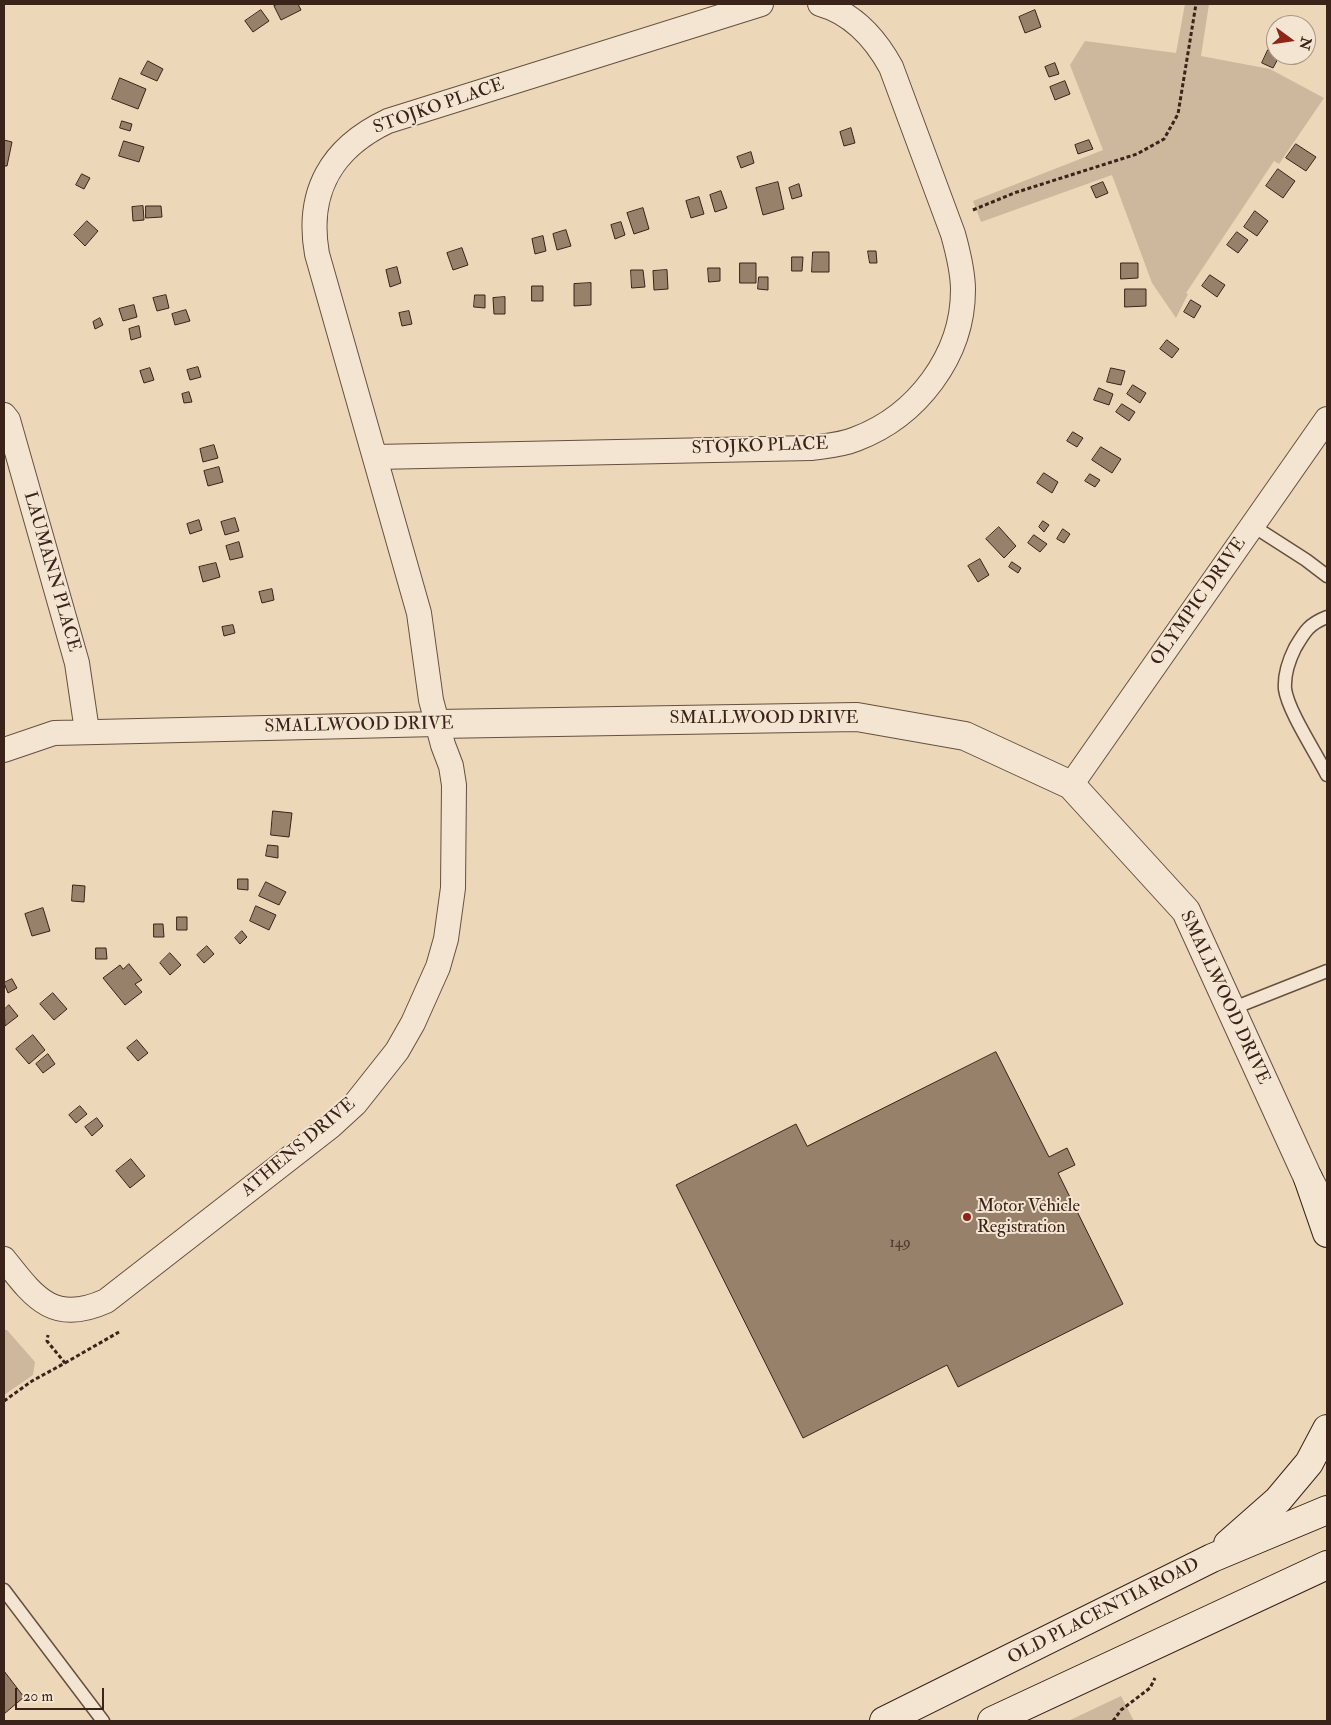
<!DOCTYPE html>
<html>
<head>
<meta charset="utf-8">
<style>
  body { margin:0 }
  #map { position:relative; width:1331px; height:1725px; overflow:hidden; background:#ecd7b8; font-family:"IM FELL Double Pica",serif }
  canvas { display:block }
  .frame { position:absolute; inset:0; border:5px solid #3a2318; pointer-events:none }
  .north { position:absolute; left:1266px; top:15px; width:50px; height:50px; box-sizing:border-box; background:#f3e5d1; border:1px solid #a99787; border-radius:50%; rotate:104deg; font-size:14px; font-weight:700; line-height:20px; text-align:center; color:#3a2318 }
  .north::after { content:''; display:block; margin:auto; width:18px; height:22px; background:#8f2418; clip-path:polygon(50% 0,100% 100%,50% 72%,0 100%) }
  .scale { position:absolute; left:15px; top:1688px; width:89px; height:22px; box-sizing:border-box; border:2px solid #3a2318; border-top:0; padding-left:6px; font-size:15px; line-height:18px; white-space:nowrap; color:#3a2318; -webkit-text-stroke:4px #f3e5d1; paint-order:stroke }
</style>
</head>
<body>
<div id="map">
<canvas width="1331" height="1725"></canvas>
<div class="frame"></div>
<div class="north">N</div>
<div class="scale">20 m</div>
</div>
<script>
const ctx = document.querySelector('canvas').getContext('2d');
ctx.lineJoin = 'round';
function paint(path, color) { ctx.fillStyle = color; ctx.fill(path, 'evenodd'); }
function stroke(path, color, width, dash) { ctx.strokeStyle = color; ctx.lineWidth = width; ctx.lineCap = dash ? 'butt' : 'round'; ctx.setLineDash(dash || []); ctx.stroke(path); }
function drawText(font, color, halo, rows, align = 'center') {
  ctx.font = font + ' "IM FELL Double Pica",serif'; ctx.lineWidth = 4; ctx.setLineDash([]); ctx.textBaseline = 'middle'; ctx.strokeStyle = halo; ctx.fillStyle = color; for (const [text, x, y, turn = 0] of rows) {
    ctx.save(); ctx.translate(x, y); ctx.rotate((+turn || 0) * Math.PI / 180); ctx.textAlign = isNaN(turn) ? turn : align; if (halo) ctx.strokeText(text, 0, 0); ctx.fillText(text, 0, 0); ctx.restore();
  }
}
const green = new Path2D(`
  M1185,4H1209L1201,56L1270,69L1324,98L1279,164L1274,161L1186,293L1188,294L1176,318L1152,283L1112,175L981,222L973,201L1103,150L1070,65L1085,41L1176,53Z
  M4,1330H7L35,1362L33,1375L4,1395Z
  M1121,1696L1134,1721H1068Z`);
const building = new Path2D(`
  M279,4H298L301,10L281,20L274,6Z
  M261,10L269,21L253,32L245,21Z
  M1035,10L1041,27L1025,33L1019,17Z
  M1268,50L1276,53V55H1280L1273,68L1262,63Z
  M148,61L163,69L157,81L141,74Z
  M1055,63L1059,74L1049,77L1045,67Z
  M120,78L146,89L138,109L112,99Z
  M1065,81L1070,94L1055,100L1050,87Z
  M122,121L132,124L130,131L120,128Z
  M851,128L855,143L844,146L840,132Z
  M4,140L12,142L7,166H4Z
  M1089,140L1093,149L1078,154L1075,145Z
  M124,141L144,147L139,162L119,156Z
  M1296,144L1316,157L1306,171L1286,158Z
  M751,152L754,163L741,168L737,157Z
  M1278,169L1295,181L1283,198L1266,186Z
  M82,174L90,178L84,189L76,185Z
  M778,182L784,209L763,215L756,188Z
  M1103,182L1108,193L1096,198L1091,187Z
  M799,184L802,196L792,199L789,188Z
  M721,191L727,208L715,212L710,195Z
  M699,197L704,214L691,218L686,201Z
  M143,206L144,220L133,221L132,207Z
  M146,206H161L162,217L146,218Z
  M643,208L649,229L634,234L627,213Z
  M1255,211L1268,221L1257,236L1244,227Z
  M87,221L98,231L85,246L74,235Z
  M621,222L625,235L615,239L611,225Z
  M566,230L571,246L557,250L553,234Z
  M1237,232L1248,240L1238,253L1227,245Z
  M543,236L546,251L535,254L532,239Z
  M462,248L468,265L453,270L447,253Z
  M868,251H876L877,263H870Z
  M813,252H829V272H812Z
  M792,257H803L802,271H792Z
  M740,263H756V283H740Z
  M1121,263H1138V278L1121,279Z
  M397,267L401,283L390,287L386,270Z
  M708,268H720V281L709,282Z
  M631,270H643L645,287L632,288Z
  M667,270L668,289L654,290L653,271Z
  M1210,275L1225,285L1217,297L1202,286Z
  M759,277H768V290L758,289Z
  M591,283V305L574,306V284Z
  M532,286H543V301H532Z
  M1125,289H1146V306L1125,307Z
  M166,295L169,308L157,311L153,298Z
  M475,295H485V308L474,307Z
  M505,297V314H494L493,298Z
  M1191,300L1201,306L1194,318L1184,312Z
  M134,305L137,317L123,321L119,309Z
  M186,310L190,321L175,325L172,314Z
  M409,311L412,324L402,326L399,313Z
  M100,318L103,325L95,329L93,322Z
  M139,326L141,337L131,340L129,329Z
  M1167,340L1179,349L1172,358L1160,349Z
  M198,367L201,377L190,380L187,370Z
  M150,368L154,380L144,383L140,371Z
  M1111,368L1125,371L1121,385L1107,382Z
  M1133,385L1146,393L1140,403L1127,394Z
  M1099,388L1113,394L1109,405L1094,400Z
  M189,392L192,402L184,403L182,394Z
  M1122,404L1135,412L1129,421L1116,412Z
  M1073,432L1083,438L1077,447L1067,441Z
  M214,445L218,458L203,462L200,449Z
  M1101,447L1121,459L1112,473L1092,460Z
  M219,467L223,482L208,486L204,471Z
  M1044,473L1058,482L1052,493L1037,483Z
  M1090,474L1100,480L1095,487L1085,481Z
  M235,518L239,531L225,535L221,522Z
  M199,520L202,530L190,534L187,524Z
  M1043,521L1049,525L1044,532L1039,527Z
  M999,527L1016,546L1004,558L986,539Z
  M1063,529L1070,534L1064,543L1057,539Z
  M1034,535L1047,544L1040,552L1028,543Z
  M239,542L243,557L230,560L226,546Z
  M980,559L989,575L978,582L968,566Z
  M1012,562L1021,568L1018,573L1009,567Z
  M216,563L220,577L203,582L199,567Z
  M272,589L274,600L262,603L259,592Z
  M233,625L235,633L224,636L222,627Z
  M273,811L292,813L289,837L271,835Z
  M268,845L278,846V858L266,856Z
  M238,879H248V890L238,889Z
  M266,882L286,892L279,905L259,896Z
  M73,885L85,886L84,902L72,901Z
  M256,906L276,915L269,930L250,921Z
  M43,908L50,931L32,936L25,914Z
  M177,917H187V930H177Z
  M154,924H163L164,937H154Z
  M242,931L247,937L240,944L235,938Z
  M207,946L214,954L204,963L197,955Z
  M96,948H106L107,959H96Z
  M170,953L181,965L170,975L160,963Z
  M129,964L142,980L135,984L142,992L125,1005L103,978L120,965L123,969Z
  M12,979L17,988L8,993L4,983Z
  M53,993L67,1009L54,1020L40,1004Z
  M9,1005L18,1016L5,1026L4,1010Z
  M33,1035L45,1050L29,1064L16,1049Z
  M137,1040L148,1053L138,1061L127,1048Z
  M996,1052L1049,1157L1067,1148L1075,1165L1058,1173L1123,1304L958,1387L947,1365L803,1438L676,1185L796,1124L807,1146Z
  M48,1054L55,1064L43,1073L36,1064Z
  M80,1106L87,1114L76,1123L69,1115Z
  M97,1118L103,1126L92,1136L85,1127Z
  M131,1159L145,1176L130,1188L116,1171Z
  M4,1671L24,1697L4,1714Z`);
const path = new Path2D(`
  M973,210L1014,193L1137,154L1164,139L1178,114L1196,4
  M65,1363L119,1332
  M4,1401L32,1381L65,1363L47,1341L48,1335
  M1113,1721L1121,1710L1150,1688L1155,1678`);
const service = new Path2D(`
  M1253,526L1306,560L1327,576
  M1327,617C1309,624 1305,631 1295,648C1289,660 1284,675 1285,689C1288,711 1316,753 1327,775
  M1231,1009L1327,971
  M4,1590L103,1721`);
const minor = new Path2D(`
  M4,415L8,420L77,663L87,731
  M375,457L811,448C826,446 842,445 856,439C917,416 963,356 963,290C963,271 958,252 953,234L891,67C875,38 852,13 820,4
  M4,750L54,733L437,724
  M1071,785L1327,419
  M4,1259C34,1297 53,1325 106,1301L331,1126L355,1104L397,1051L413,1023L438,967L446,939L453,888L454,785L451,766L443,745L431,700L419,613L317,254C306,192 331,148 388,121L761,4`);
const tertiary = new Path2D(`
  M437,724L857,717L965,736L1071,785L1186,911L1308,1178L1319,1199`);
const secondary = new Path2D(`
  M1308,1178L1327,1233
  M1228,1544L1278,1500L1309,1463L1327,1429
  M884,1721L1212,1558L1327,1510
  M992,1721L1327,1565`);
const markers = [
  [967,1217,5,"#8f2418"]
];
const numberNames = [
  ["149",900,1244]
];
const streetNames = [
  ["STOJKO PLACE",439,107,-19],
  ["STOJKO PLACE",760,447,-2],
  ["LAUMANN PLACE",51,572,74],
  ["OLYMPIC DRIVE",1199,602,-55],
  ["SMALLWOOD DRIVE",764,719],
  ["SMALLWOOD DRIVE",359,726,-1],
  ["SMALLWOOD DRIVE",1224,998,65],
  ["ATHENS DRIVE",299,1148,-40],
  ["OLD PLACENTIA ROAD",1104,1612,-27]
];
const poiNames = [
  ["Motor Vehicle",977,1207],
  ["Registration",977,1228]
];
paint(green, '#ceb89d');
paint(building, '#97816b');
stroke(building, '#3a2318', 1);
stroke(service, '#665040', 15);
stroke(minor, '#665040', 26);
stroke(tertiary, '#665040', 30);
stroke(secondary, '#3a2318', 30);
stroke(path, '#3a2318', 3, [4, 2.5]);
stroke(service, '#f3e5d1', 12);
stroke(minor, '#f3e5d1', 24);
stroke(tertiary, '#f3e5d1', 28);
stroke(secondary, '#f3e5d1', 28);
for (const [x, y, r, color] of markers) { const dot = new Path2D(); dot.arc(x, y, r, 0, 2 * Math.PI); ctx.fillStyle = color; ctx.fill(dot); stroke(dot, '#f3e5d1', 2); }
drawText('15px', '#513a2d', null, numberNames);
drawText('18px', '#3a2318', '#f3e5d1', streetNames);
drawText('18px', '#3a2318', '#f3e5d1', poiNames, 'left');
</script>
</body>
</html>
